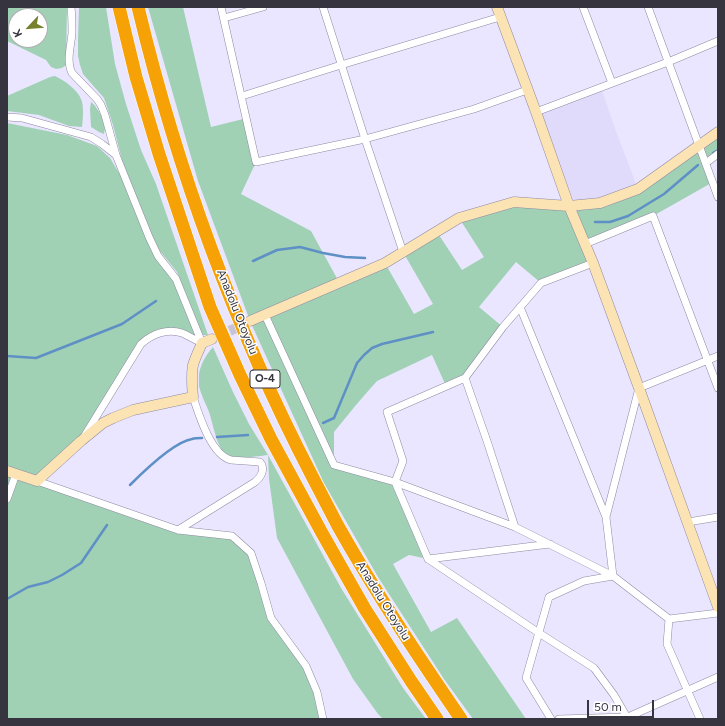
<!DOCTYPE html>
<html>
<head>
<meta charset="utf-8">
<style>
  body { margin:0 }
  #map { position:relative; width:725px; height:726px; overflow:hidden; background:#eae6ff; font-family:Figtree,sans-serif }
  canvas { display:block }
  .frame { position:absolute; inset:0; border:8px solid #36343e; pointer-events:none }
  .north { position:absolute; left:8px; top:8px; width:40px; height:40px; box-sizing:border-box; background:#fff; border:1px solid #afaeb2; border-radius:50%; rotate:244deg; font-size:11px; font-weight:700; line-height:16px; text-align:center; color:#36343e }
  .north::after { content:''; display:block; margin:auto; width:14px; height:18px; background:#77812d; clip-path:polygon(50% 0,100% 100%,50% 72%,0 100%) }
  .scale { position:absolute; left:587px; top:700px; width:67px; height:18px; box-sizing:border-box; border:2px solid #36343e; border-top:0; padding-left:5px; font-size:12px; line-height:14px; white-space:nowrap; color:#36343e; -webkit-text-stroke:3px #fff; paint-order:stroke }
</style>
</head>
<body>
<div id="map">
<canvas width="725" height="726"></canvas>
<div class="frame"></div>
<div class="north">K</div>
<div class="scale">50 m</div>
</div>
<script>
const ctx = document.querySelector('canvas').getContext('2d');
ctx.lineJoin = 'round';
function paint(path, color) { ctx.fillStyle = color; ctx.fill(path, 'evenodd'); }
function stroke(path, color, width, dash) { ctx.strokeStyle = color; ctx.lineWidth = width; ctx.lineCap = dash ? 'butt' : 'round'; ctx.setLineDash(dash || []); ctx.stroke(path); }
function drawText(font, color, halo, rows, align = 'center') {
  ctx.font = font + ' Figtree,sans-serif'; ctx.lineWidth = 3; ctx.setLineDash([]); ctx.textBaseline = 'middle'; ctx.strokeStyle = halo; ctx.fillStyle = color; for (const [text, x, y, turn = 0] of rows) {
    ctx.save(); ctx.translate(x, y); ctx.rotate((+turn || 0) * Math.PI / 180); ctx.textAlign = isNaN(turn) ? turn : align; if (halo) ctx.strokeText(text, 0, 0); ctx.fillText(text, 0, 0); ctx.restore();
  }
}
const built = new Path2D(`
  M601,88L616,131L638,189L569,206L536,112Z`);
const green = new Path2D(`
  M7,7H67L66,65L62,68L56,69L51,67L46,60L7,41ZM16,16H40V40H16Z
  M79,7H106L115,64L126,104L141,150L156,184L208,335H201L177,272L155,245L176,279L202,343L170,332L148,338L81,441L37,481L178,530L232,536L251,553L271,618L306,666L323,719H7V123L67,135L97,146L110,158L122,178L124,168L113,125L104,98L83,74L80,65L78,56V40Z
  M148,7H183L211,127L247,118L256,162L241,194L311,231L339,282L385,263L414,314L433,304L403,252L437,232L462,270L484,257L459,218L514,202L569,206L638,189L718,132V154L706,163L713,182L653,216L585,244L593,263L541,283L516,262L479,307L503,327L465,378L446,386L432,355L377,381L369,390L356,405L334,432V465L395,482L428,559L409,555L393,564L431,632L457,618L526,719H473L444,679L378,577L324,483L250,321L198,181Z
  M55,76C65,81 77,89 81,99C84,104 83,121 82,127L69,126L39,115L7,111V96L50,77Z
  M91,102C97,106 105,121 105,128C105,130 104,132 104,134L99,132L91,127L90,109Z
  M213,347L233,392L249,424L268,455L341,588L403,688L426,719H383L378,714L353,679L277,538L269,479L268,455C259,456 236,460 228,456C217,451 213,423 209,412C206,404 201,395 199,386C199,383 199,378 199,374C201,363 206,355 213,347Z`);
const stream = new Path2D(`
  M713,153L718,150
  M595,222H610L628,216L664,194L698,165
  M253,261L277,250L300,247L323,253L345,257L365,258
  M7,356L36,358L122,324L156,301
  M323,423L334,418L357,363L364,355L372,348L382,344L433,332
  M217,437L248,435
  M130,485C144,471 174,442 192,439C195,438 199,438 202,438
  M7,599L28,587L48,582L62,575L81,563L107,525`);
const secondaryTunnel = new Path2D(`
  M216,337L247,323`);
const street = new Path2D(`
  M71,7C72,15 72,24 72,33C71,46 66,61 72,73L97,99L101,105L105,115L116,155L149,237L158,256L176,279L202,343
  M221,7L256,162L365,139L474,109L527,90
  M323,7L365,139L403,252
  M583,7L612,83
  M648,7L718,197
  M224,18L263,7
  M242,96L341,65L500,17
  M536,112L668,62L718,41
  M7,117L22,118L91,137L102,144L116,155
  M706,163L718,154
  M585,244L653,216L718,388
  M593,263L541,283L503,327L465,378L387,412L403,461L395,482L428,559L539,633L594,668L614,695L628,719
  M520,307L606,517L613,576L584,581L549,597L526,678L551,719
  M265,315L334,465L395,482L515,527L613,576L669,619L718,613
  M465,378L487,441L515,527
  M85,435L141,344C152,334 167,328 182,333C189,336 195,340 202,343
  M37,481L178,530L232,536L251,553L261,583L271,618L306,666L317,692L323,719
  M7,499L16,474
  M606,517L639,388L718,356
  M688,522L718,517
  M178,530L255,482C261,477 266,469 260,462L231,460C211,455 199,415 193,397
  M428,559L550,544
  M669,619L667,644L700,719
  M559,719L628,717L718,677`);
const secondary = new Path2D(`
  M497,7L536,112L569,206L593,263L639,388L718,607
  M250,321L385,263L459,218L514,202L569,206L600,203L638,189L718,132
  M7,471L37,481L81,441L103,423L113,418L133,410L193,397C192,387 191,376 193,365C195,358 199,350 202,343L212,339`);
const highway = new Path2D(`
  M119,7L136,77L159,154L210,307L240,375L271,439L322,533L365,609L411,681L437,719
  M138,7C177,170 235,328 312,476C321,493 329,509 338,526C375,592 418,656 461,719`);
const shields = [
  [265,379,30]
];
const shieldNames = [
  ["O-4",265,379]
];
const streetNames = [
  ["Anadolu Otoyolu",237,312,68],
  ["Anadolu Otoyolu",383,601,58]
];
paint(built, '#e1dbfb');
paint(green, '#a0d1b5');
stroke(stream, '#5e90c6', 2.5);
stroke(secondaryTunnel, '#c6c2d8', 10, [10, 5]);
stroke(street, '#8e8aa1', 8);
stroke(secondary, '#8e8aa1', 11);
stroke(highway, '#fff', 14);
stroke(street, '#fff', 7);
stroke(secondary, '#fce3b4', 10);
stroke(highway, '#f6a106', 13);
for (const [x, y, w] of shields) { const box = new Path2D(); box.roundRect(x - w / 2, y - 9, w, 18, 3); ctx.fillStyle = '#fff'; ctx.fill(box); stroke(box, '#36343e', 1); }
drawText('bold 11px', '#36343e', null, shieldNames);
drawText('12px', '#36343e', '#fff', streetNames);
</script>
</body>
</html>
